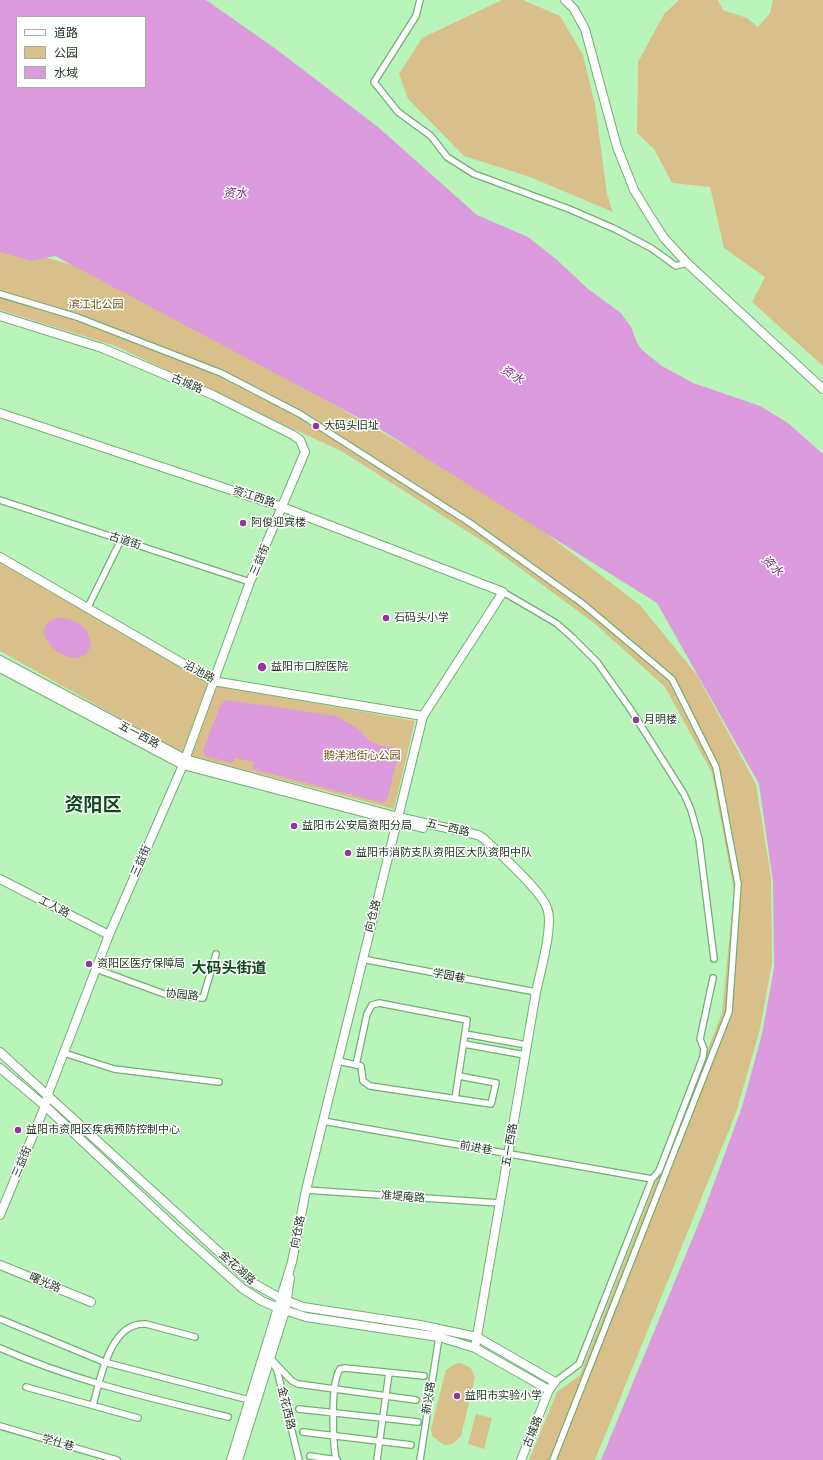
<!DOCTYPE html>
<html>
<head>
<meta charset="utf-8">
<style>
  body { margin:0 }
  #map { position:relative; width:823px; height:1460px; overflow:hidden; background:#b9f5bb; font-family:"Noto Sans","Noto Sans SC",sans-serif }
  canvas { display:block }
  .legend { position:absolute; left:16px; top:16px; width:130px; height:72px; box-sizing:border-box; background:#fff; border:1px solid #a6b0a7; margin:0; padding:5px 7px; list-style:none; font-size:12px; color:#213923 }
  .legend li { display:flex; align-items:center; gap:8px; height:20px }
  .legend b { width:20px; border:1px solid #a6b0a7 }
</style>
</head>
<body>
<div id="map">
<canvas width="823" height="1460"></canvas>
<ul class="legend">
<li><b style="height:5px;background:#fff"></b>道路</li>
<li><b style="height:11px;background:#d9c08a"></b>公园</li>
<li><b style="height:11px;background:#db9bdd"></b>水域</li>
</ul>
</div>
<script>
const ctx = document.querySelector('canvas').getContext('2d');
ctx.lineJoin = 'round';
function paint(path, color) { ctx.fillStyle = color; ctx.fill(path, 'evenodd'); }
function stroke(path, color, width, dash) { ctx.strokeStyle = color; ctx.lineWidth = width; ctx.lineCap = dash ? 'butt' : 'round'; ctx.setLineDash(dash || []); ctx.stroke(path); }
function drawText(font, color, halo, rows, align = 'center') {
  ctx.font = font + ' "Noto Sans","Noto Sans SC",sans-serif'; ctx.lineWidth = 3; ctx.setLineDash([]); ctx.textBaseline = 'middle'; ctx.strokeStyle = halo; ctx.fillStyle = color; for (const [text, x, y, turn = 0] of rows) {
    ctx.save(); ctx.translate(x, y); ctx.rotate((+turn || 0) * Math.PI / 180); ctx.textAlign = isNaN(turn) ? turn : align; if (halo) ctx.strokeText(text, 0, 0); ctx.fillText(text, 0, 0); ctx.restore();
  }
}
const green = new Path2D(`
  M502,0H523L560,16L583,55L595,104L607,194L613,212L530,177L464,156L408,99L399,74L422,38Z
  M679,0H718L723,10L747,18L758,27L770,13L773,0H823V366L752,302L765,277L724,248L710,187L672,183L654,149L637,133L638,62L664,14Z
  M0,245L109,275L510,506L640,605L697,675L756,784L771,877L772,964L760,1029L736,1113L595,1460H529L557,1392L580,1375L722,1013L734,891L712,773L665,687L594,623L490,546L343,452L115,346L0,310Z
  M0,562L212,685L415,721L394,809L184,754L0,651Z
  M460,1363L471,1368L475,1378L461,1436L453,1444L444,1445L432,1436L431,1428L446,1370L455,1364Z
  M476,1414L492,1418L484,1449L468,1444Z`);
const water = new Path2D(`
  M0,0H206L276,49L378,127L477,215L528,237L556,259L588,289L621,313L631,327L637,343L642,350L662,366L693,383L760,406L788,423L823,454V1460H601L703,1213L742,1107L762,1034L774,968L773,882L759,784L657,603L378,428L55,256L31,261L0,252ZM17,17H145V87H17Z
  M58,618C75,618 88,626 91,643C84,684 15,629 58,618Z
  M227,700L336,716L357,728L370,741L382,746L394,747L399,753L387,800L383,803L252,769L254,762L235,758L233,763L205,756L203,750L221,704Z`);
const street = new Path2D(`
  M420,0L416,16L374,82L398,112L431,136L447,157L474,174L569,209L615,229L651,248L676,266L687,263
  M0,294L77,317L221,373L300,414L470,523L583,604L672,679L716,767L738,884L729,1012L553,1460
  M0,500L250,582
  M503,592L556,623L572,637L597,662L631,710L684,794L691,810L699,839L714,959
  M87,609L121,540
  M362,959L536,992
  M96,969L167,995L203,998L216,954
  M465,1034L527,1045
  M464,1044L525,1055
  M64,1053L114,1069L219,1082
  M338,1061L361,1066L363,1081L370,1086L491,1104L496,1083L459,1076
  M356,1065L367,1014L372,1005L379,1003L467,1020L455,1099
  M323,1121L652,1179
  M306,1190L499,1203
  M0,1319L104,1362L249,1400
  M0,1348C74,1381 150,1398 228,1417
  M270,1358L292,1381L298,1384L416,1400
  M274,1365L277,1370L299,1460
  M555,1382L579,1364L652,1179L659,1171L703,1057L704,1049L700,1039L713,978
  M26,1387L138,1418
  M93,1405C100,1380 110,1321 146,1324L195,1337
  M299,1409L418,1422
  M0,1426L117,1460
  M303,1432L411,1445
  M310,1456L337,1460
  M336,1460C333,1442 330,1383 340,1369L345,1368L424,1376
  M377,1460L389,1373
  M420,1460L439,1337`);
const secondary = new Path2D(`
  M565,0L574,9L585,29L617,147L634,190L648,213L664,238L687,263L823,389
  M0,316L102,348L213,395L293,435L300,440L305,452L250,582L183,765L109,935L48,1094L45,1106L0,1215
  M0,413L282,507L503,592L423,716L306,1190L292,1262L231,1460
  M0,557L213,681L423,716
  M0,660L185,759L398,817L478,835L483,838C499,853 541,890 547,908C554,925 540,973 536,992L475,1348
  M0,668L183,765L423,828
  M0,879L109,935
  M0,1052L253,1283L280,1298L303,1307L420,1325L477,1337L555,1382L549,1390L521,1460
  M0,1068L45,1106L178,1231L243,1289L262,1301L278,1308L306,1317L439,1337L475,1348L549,1390
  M0,1265L91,1302
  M238,1460L285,1311L290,1278`);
const markers = [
  [316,426,4,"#96359c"],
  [243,523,4,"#96359c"],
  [386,618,4,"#96359c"],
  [262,667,5,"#96359c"],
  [636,720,4,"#96359c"],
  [294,826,4,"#96359c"],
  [348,853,4,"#96359c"],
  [89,964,4,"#96359c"],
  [18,1130,4,"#96359c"],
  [457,1396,4,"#96359c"]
];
const parkNames = [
  ["滨江北公园",96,305],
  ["鹅洋池街心公园",362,756]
];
const streetNames = [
  ["古城路",187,384,23],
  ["资江西路",254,497,18],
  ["古道街",125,541,18],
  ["三益街",260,560,-67],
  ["沿池路",199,672,28],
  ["五一西路",139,735,28],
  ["五一西路",448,828,13],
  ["三益街",141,861,-66],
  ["工人路",54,907,27],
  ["向仓路",373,916,-76],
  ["学园巷",449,976,11],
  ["协园路",182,995,6],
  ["五一西路",510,1145,-80],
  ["前进巷",476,1148,10],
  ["三益街",22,1162,-67],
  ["准堤庵路",403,1197,4],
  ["向仓路",298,1232,-78],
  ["金花湖路",237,1268,42],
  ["曙光路",45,1283,23],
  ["新兴路",429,1398,-81],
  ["金花西路",286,1408,77],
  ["古城路",533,1432,-68],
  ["学仕巷",58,1443,16]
];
const poiNames = [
  ["大码头旧址",324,426],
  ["阿俊迎宾楼",251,523],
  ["石码头小学",394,618],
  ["益阳市口腔医院",271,667],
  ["月明楼",644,720],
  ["益阳市公安局资阳分局",302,826],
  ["益阳市消防支队资阳区大队资阳中队",356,853],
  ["资阳区医疗保障局",97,964],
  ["益阳市资阳区疾病预防控制中心",26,1130],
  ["益阳市实验小学",465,1396]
];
const waterNames = [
  ["资水",235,194],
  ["资水",512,375,32],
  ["资水",772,566,44]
];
const districtNames = [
  ["大码头街道",229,969]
];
const townNames = [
  ["资阳区",93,806]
];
paint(green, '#d9c08a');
paint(water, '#db9bdd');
stroke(street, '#74ad76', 8);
stroke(secondary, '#74ad76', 10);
stroke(street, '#fff', 5.5);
stroke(secondary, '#fff', 8);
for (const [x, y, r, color] of markers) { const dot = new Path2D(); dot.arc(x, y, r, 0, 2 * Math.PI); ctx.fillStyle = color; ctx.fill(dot); stroke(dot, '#fff', 1.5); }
drawText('11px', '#6c510c', '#fff', parkNames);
drawText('11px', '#213923', '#fff', streetNames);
drawText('11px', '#213923', '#fff', poiNames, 'left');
drawText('italic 12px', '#772c7b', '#fff', waterNames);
drawText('bold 15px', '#0e4a18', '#fff', districtNames);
drawText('bold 19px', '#0e4a18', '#fff', townNames);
</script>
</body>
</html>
